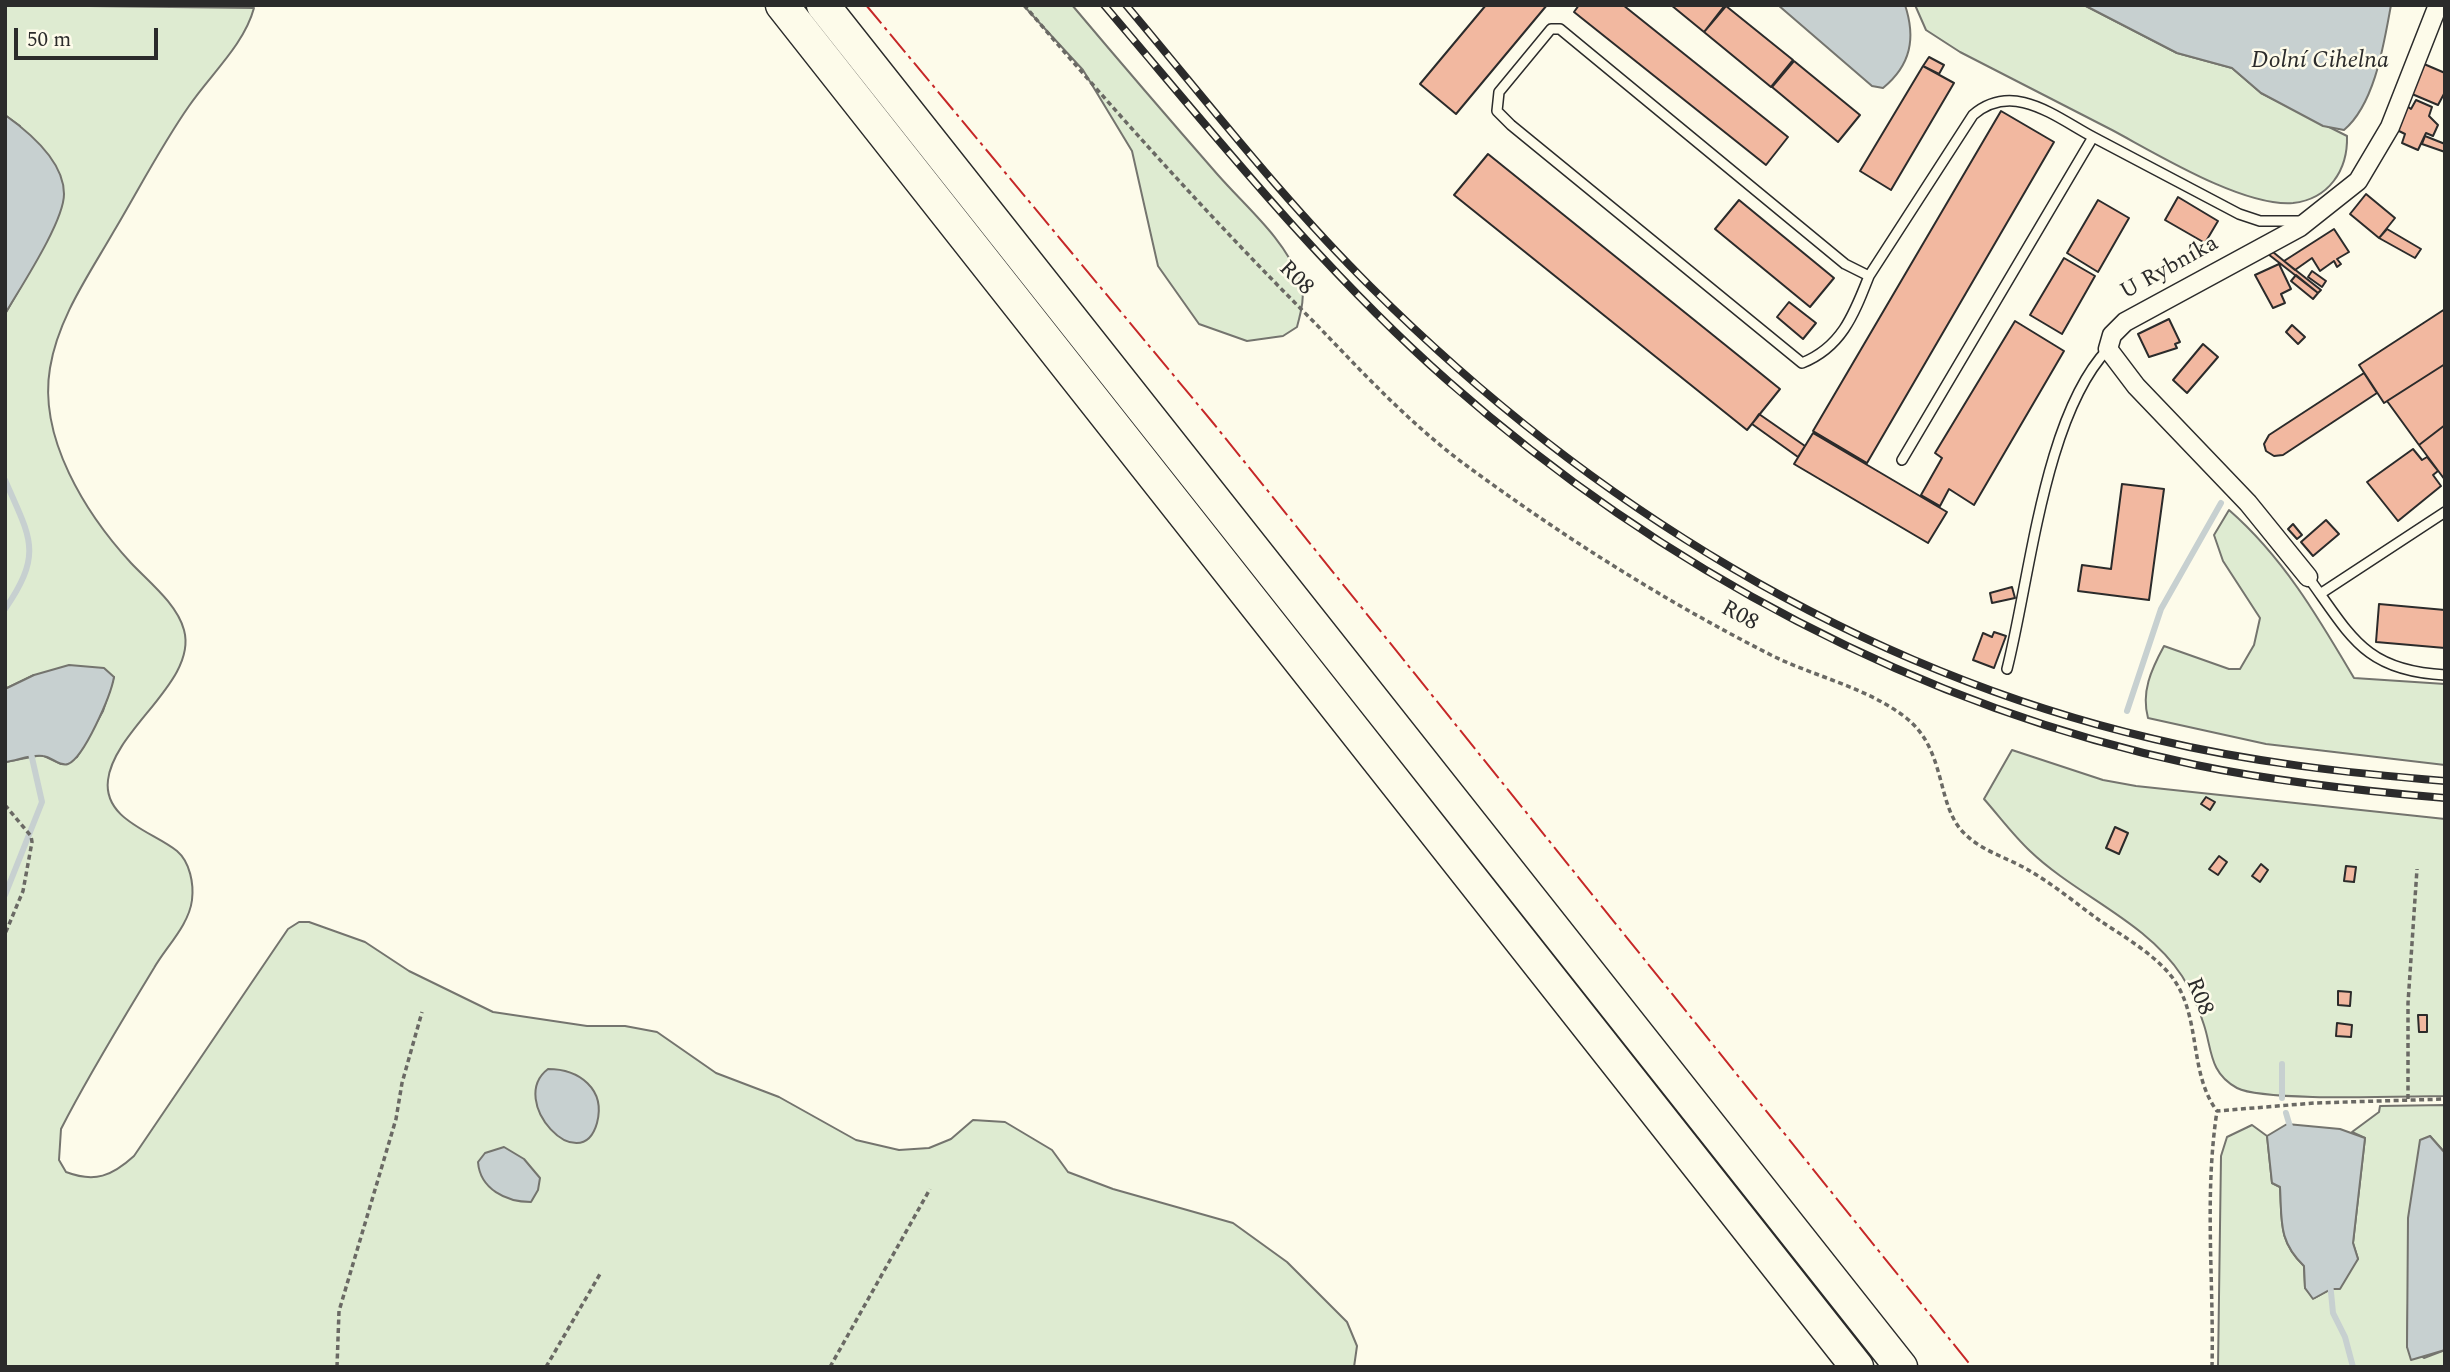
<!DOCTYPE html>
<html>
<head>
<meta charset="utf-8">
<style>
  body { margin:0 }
  #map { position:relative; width:2450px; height:1372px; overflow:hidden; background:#fdfbea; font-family:Spectral,serif }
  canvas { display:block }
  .frame { position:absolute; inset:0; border:7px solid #2b2b2b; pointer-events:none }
  .scale { position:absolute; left:14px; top:28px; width:144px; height:32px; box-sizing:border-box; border:4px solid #2b2b2b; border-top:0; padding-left:9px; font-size:21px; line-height:24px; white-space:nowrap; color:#2b2b2b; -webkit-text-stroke:5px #fdfbea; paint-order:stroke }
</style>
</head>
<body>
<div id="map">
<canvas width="2450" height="1372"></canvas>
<div class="frame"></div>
<div class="scale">50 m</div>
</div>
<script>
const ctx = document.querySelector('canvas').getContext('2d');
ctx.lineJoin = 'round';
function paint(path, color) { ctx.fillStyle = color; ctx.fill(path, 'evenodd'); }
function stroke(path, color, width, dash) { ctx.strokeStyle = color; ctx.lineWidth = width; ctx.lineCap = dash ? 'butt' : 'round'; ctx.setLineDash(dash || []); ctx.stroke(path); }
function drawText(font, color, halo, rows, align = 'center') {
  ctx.font = font + ' Spectral,serif'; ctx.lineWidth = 5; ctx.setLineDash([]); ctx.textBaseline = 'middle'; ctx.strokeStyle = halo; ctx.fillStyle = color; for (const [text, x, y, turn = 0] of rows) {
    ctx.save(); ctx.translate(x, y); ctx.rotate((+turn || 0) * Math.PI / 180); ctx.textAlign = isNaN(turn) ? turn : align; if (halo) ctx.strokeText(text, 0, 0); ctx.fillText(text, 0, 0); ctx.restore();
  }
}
const green = new Path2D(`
  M5,5L254,8C244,45 210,75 189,106C161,146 139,189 114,231C90,273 58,318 50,368C38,438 86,514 131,563C149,582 177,604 184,630C198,681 114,729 108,780C103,820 154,832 177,851C190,862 194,884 192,900C189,925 166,947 154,968C122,1021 89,1074 61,1129L59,1160L66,1172C95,1183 112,1176 134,1156L288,929L299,922H309L365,942L409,971L493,1012L587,1026H625L657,1032L716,1073L779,1097L856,1140L899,1150L929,1148L951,1139L973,1120L1005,1122L1052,1150L1068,1172L1113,1189L1233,1223L1287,1262L1347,1322L1357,1346L1354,1367H5V762L42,755L61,764L77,757L103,711L114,677L34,675L5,689V314L27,276L20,126L5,115Z
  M1023,5H1072C1120,62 1169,119 1218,175C1247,208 1284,238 1300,280C1306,294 1301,312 1297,327L1283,336L1247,341L1199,324L1158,266L1132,151L1083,70Z
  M1915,5H2084L2177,53L2232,68L2261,93L2347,136C2348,170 2329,199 2293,203C2243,207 2157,154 2112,130C2061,104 2011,78 1960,52L1926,30Z
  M2229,510C2283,557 2318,617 2354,678L2445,684V765L2266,744L2148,718C2141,692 2151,670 2164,646L2229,669H2240L2254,645L2260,618L2223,561L2214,535Z
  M2012,750L2103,780L2136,786L2445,819V1096C2406,1096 2264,1102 2237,1088C2209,1073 2212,1049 2204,1025C2199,1009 2191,990 2182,976C2146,921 2077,896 2030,851C2013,835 1999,816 1984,799Z
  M2445,1105V1153L2430,1136L2408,1303L2407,1347L2424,1358L2445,1350V1367H2218L2221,1156L2227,1137L2252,1125L2267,1136L2272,1183L2280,1187C2282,1221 2278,1241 2304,1266L2305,1288L2314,1298L2331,1289L2358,1259L2353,1243L2365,1138L2352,1132L2379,1112L2380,1106Z`);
const water = new Path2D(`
  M1778,5H1905C1916,38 1911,65 1883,88L1872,86Z
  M2084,5H2391C2384,43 2375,104 2344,130L2323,126L2261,93L2232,68L2177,53Z
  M5,115C29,132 64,161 64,194C64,222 20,288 5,314Z
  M69,665L104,668L114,677C111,695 84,758 68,764C60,767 52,757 43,756C30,754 17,761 5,762V689L34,675Z
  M548,1069C579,1069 606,1089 597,1123C581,1180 506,1101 548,1069Z
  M2287,1124L2340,1129L2365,1138L2353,1243L2358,1259L2340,1289H2331L2313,1299L2305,1288L2304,1266C2278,1241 2282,1221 2280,1187L2272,1183L2267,1136Z
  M2430,1136L2445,1153V1350L2411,1360L2407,1347L2408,1218L2420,1140Z
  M504,1147L524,1159L540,1178L538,1190L531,1202C506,1202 480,1189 478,1162L485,1153Z`);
const stream = new Path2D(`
  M5,480C30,538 44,552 5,609
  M2127,711L2161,609L2221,503
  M5,895L42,802L30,749
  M2282,1098V1064
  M2286,1113L2291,1130
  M2330,1282L2333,1313L2345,1337L2353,1367`);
const building = new Path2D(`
  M1486,5H1547L1456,114L1420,84Z
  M1579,5H1623L1788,137L1766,165L1574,12Z
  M1671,5H1725L1704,32Z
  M1726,6L1793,60L1771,87L1704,32Z
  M1929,57L1944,65L1939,74L1923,66Z
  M1794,61L1860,115L1838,142L1772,87Z
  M2424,64L2445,73V92L2438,105L2412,94Z
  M1923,66L1954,83L1891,190L1860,171Z
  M2416,100L2432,107L2429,116L2438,125L2433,136L2426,133L2418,150L2402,143L2405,134L2397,130L2407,106L2411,109Z
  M2001,111L2054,142L1867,463L1813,431Z
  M2425,136L2445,144V152L2422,144Z
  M1488,154L1780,389L1747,430L1454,195Z
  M2366,194L2395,218L2379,238L2350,214Z
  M2178,197L2218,221L2205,243L2165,220Z
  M1739,200L1834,278L1810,307L1715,229Z
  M2098,200L2129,218L2098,272L2067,253Z
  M2334,229L2349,252L2337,259L2341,264L2337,267L2334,261L2320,271L2312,258L2295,270L2284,261Z
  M2387,229L2421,249L2415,258L2379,238Z
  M2273,252L2284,261L2321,290L2318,293L2268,254Z
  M2064,258L2095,276L2062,334L2030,315Z
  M2279,264L2291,289L2281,294L2285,303L2273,308L2255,275Z
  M2312,271L2326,281L2322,287L2308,277Z
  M2296,275L2318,293L2313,299L2291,281Z
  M1789,302L1816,323L1803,339L1777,317Z
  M2445,309V364L2384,403L2359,365Z
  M2169,319L2180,342L2175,344L2177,348L2149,357L2138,334Z
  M2015,321L2064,351L1974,505L1949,489L1940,506L1921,495L1942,458L1935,453Z
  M2292,325L2305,337L2298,344L2286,332Z
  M2203,344L2218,357L2187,393L2173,380Z
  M2445,364V425L2419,445L2387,401Z
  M2364,373L2377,393L2283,455L2274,456L2266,451L2264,444L2269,435Z
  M1759,414L1805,446L1798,457L1752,424Z
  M2445,425V480L2419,445Z
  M1813,433L1947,512L1928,543L1794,464Z
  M2413,449L2422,460L2427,457L2438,471L2433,475L2441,486L2398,521L2367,482Z
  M2122,484L2164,489L2149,600L2078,591L2082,565L2111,569Z
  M2326,520L2339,534L2313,556L2301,542Z
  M2293,524L2302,535L2297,539L2288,529Z
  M2012,587L2015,598L1992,603L1990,593Z
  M2379,604L2445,610V648L2376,642Z
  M1994,632L2006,636L1994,668L1973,660L1983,633L1992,637Z
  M2206,797L2215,802L2210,810L2201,804Z
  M2115,827L2128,833L2119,854L2106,848Z
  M2219,856L2227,862L2218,875L2209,869Z
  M2261,864L2268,870L2260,882L2252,876Z
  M2346,866L2356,867L2354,882L2344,881Z
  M2338,991L2351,992L2350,1006L2338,1005Z
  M2418,1015H2427V1032H2419Z
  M2337,1023L2352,1025L2351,1037L2336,1036Z`);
const path = new Path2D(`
  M1024,5C1117,114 1213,221 1314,322C1363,373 1410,424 1467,466C1565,538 1666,602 1775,657C1817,677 1867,688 1905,717C1948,750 1935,806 1965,834C1983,852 2009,858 2030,871C2054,885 2077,904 2099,920C2123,936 2154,954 2172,977C2202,1017 2188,1072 2217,1111L2314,1103L2445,1099
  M5,805L31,836L32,842L23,891L5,934
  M2408,1099V1003L2417,869
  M337,1367L339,1311L396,1119L402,1083L422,1012
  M546,1367L600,1274
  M830,1367L930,1189
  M2212,1367C2214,1281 2204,1196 2217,1111`);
const lane = new Path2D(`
  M1869,276C1854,314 1842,347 1802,363L1511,125L1497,111L1499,92L1551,29H1560L1845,264L1869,276L1973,115C2013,81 2054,116 2093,137
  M1902,460L2093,137L2239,214L2260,221H2301
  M2308,577C2351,636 2364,671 2445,675
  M2320,594L2445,512
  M2007,669C2030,579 2044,416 2108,349`);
const street = new Path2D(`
  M2308,577L2248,503L2136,386L2108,349L2112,335L2125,322L2300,227L2358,181L2390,127L2438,5`);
const highway = new Path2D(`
  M782,5L1857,1367
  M823,5L1901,1367`);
const rail = new Path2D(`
  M1104,5C1214,134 1321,269 1448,381C1660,568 1919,707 2196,765C2278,782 2362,791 2445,798
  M1126,5C1206,100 1283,200 1371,287C1588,503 1855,669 2154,739C2249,762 2347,773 2445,781`);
const power = new Path2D(`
  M866,5L1214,424L1972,1367`);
const streetNames = [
  ["U Rybníka",2170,269,-29],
  ["R08",1295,279,45],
  ["R08",1739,617,29],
  ["R08",2198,997,68]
];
const waterNames = [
  ["Dolní Cihelna",2320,62]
];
paint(green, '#deebd1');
stroke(green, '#74746e', 2);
paint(water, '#c7d0d0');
stroke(water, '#74746e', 2);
stroke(stream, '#c7d0d0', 6);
paint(building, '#f2b8a0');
stroke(building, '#2b2b2b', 2);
stroke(lane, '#2b2b2b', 12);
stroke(street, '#2b2b2b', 21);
stroke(highway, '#2b2b2b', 35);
stroke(path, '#6a6964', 3.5, [5, 3.5]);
stroke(lane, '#fdfbea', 9);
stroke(street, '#fdfbea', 18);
stroke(highway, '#fdfbea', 32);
stroke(rail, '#2b2b2b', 8);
stroke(rail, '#fdfbea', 5, [16]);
stroke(power, '#c62828', 2, [24, 5, 3.5, 5]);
drawText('23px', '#2b2b2b', '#fdfbea', streetNames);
drawText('italic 24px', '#2b2b2b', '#fdfbea', waterNames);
</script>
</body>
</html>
